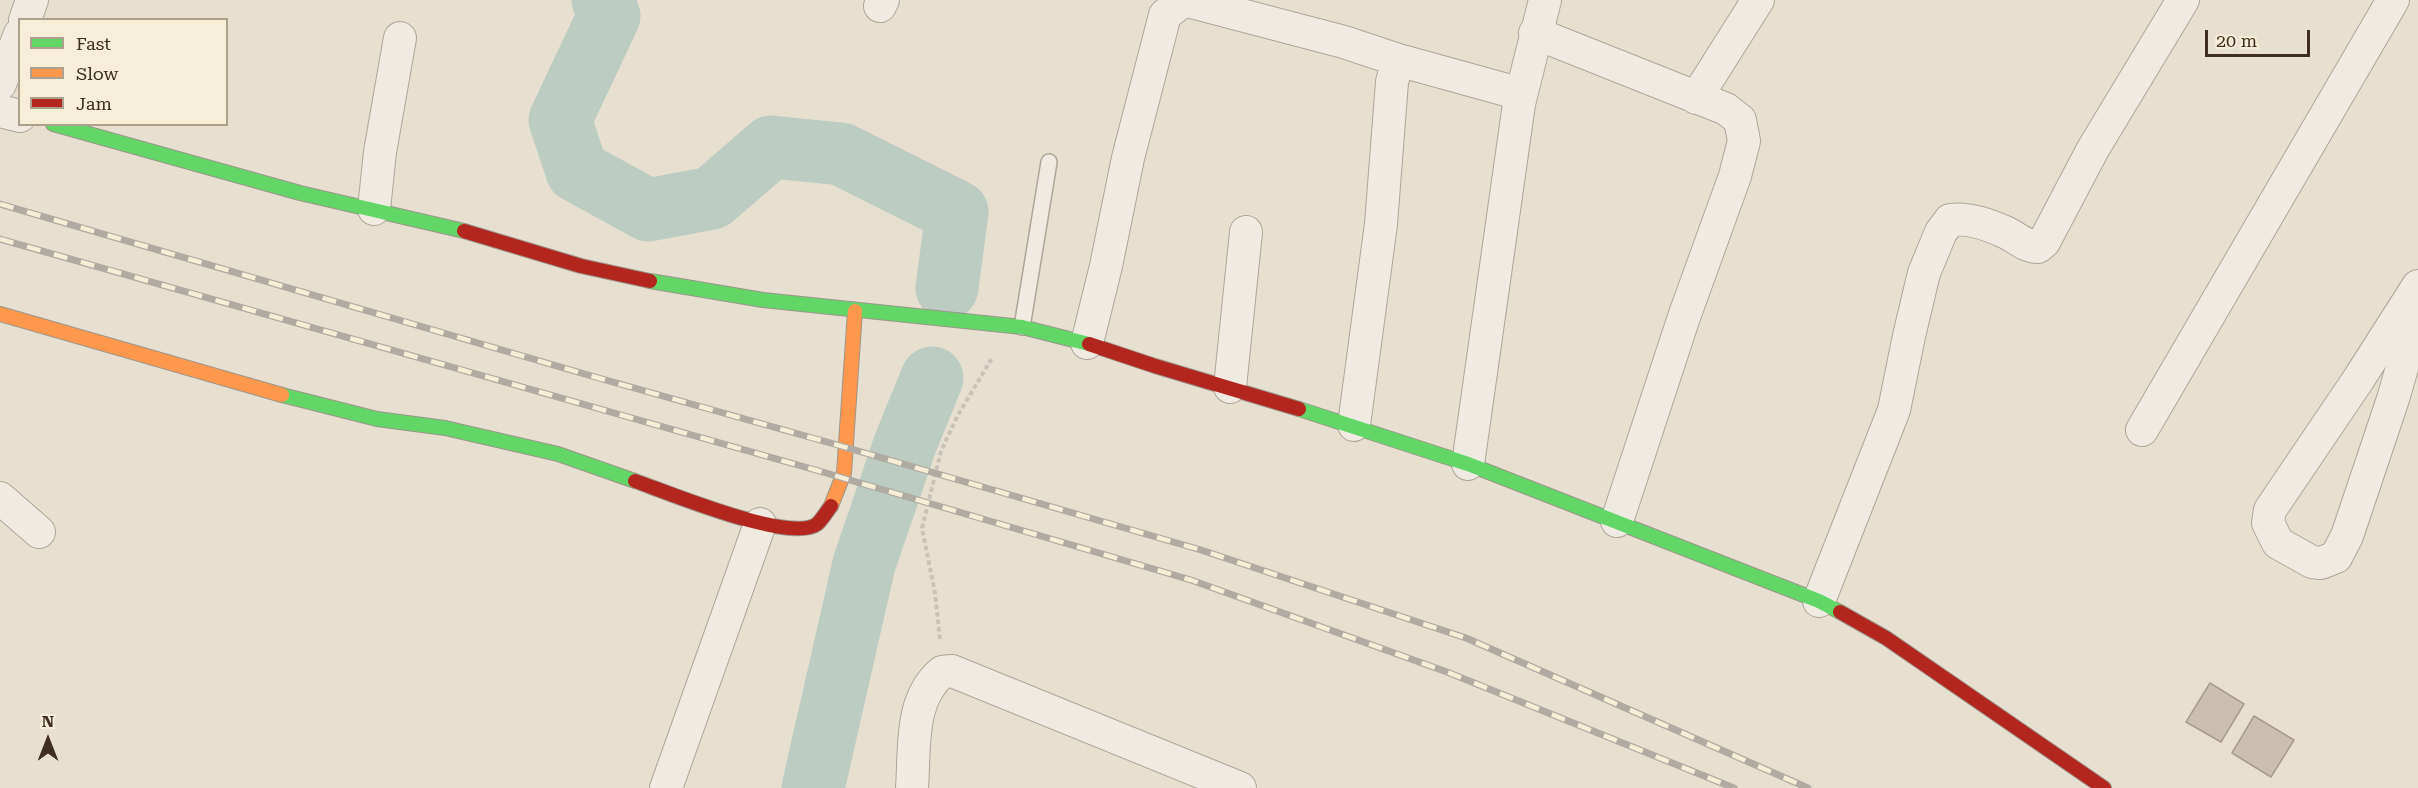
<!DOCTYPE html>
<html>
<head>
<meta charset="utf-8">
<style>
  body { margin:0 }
  #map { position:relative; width:2418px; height:788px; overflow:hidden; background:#e7e0d1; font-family:"Roboto Serif",serif }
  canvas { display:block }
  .legend { position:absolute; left:18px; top:18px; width:210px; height:108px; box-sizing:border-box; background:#f7eed8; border:2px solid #ada18e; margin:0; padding:8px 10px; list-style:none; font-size:18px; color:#3d2e20 }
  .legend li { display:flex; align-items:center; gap:12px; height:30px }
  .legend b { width:30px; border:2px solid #ada18e }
  .north { position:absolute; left:18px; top:710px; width:60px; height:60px; -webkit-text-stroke:4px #f7eed8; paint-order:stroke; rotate:0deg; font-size:16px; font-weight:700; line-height:24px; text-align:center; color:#3d2e20 }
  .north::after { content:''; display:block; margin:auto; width:21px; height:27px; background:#3d2e20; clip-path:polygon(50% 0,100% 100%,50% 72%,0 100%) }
  .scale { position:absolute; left:2205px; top:30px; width:105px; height:27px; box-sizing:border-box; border:3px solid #3d2e20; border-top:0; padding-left:8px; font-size:18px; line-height:21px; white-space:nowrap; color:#3d2e20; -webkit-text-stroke:4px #f7eed8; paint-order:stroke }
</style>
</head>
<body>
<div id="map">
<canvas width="2418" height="788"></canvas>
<ul class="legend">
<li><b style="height:8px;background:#63d668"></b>Fast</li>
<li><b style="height:8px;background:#ff974d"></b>Slow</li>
<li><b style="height:8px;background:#b3261e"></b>Jam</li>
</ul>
<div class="north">N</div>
<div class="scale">20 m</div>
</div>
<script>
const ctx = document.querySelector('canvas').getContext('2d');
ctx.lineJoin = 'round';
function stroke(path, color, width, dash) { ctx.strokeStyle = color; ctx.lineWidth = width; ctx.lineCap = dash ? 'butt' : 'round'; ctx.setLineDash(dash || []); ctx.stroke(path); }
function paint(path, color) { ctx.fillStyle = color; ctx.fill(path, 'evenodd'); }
const river = new Path2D(`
  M603,0L609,16L560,120L577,171L648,210L712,198L771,147L841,154L957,212L947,288
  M813,788L864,564L905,444L932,378`);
const building = new Path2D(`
  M2210,683L2244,704L2221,742L2186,722Z
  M2254,716L2294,740L2271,777L2232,753Z`);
const path = new Path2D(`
  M940,639L935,593L922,528L941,451L958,415L992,358`);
const lane = new Path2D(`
  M1022,327L1049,162`);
const street = new Path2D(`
  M880,6L883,0
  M25,20L32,0
  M1535,33L1726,109L1740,120L1744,141L1735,176L1684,317L1617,521
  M1398,60L1521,94
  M0,84L20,34
  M1696,98L1758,0
  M0,111L20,116
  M374,209L380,152L400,38
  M2418,286L2358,380L2270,510L2268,523L2278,543L2312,562L2321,563L2336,557L2347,536L2393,399L2418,312
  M1087,343L1106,266L1128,158L1165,15L1184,0L1344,42L1398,60L1392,82L1381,224L1354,425
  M1230,387L1246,232
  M2142,430L2393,0
  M1468,464L1519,104L1545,0
  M0,498L39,532
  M1819,601L1894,410L1909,336L1924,273L1941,232L1950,220C1969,217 1990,225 2007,233C2017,238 2026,247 2038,247L2044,242L2093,149L2183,0
  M666,788L760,524
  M912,788C915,748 909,700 942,672L952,671L1240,788`);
const fast = new Path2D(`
  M53,124L300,193L464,231
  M650,281L763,300L1022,327L1089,344
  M282,395L377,419L445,428L558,454L635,481
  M1299,409L1468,464L1819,601L1840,612`);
const slow = new Path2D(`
  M0,314L282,395
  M831,506L844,473L855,311`);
const jam = new Path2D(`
  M464,231L581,266L650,281
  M1089,344L1155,366L1299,409
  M635,481C667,492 791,544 817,524C822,520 827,511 831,506
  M1840,612L1886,638L2104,788`);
const rail = new Path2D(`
  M0,204L588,375L834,444L1201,550L1466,638L1808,788
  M0,239L826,473L1191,580L1447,672L1734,788`);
stroke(river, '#bcccc2', 63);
paint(building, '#cbbfb2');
stroke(building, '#a89c90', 1.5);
stroke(lane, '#ada599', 18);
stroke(street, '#ada599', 34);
stroke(fast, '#9c958a', 16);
stroke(slow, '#9c958a', 16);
stroke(jam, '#9c958a', 16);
stroke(path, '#c8c2b9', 4, [4.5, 3]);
stroke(lane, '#efebe3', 15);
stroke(street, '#efebe3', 32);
stroke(fast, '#63d668', 14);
stroke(slow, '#ff974d', 14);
stroke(jam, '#b3261e', 14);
stroke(rail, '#afaaa2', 7);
stroke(rail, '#f7eed8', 4.5, [14]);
</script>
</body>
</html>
